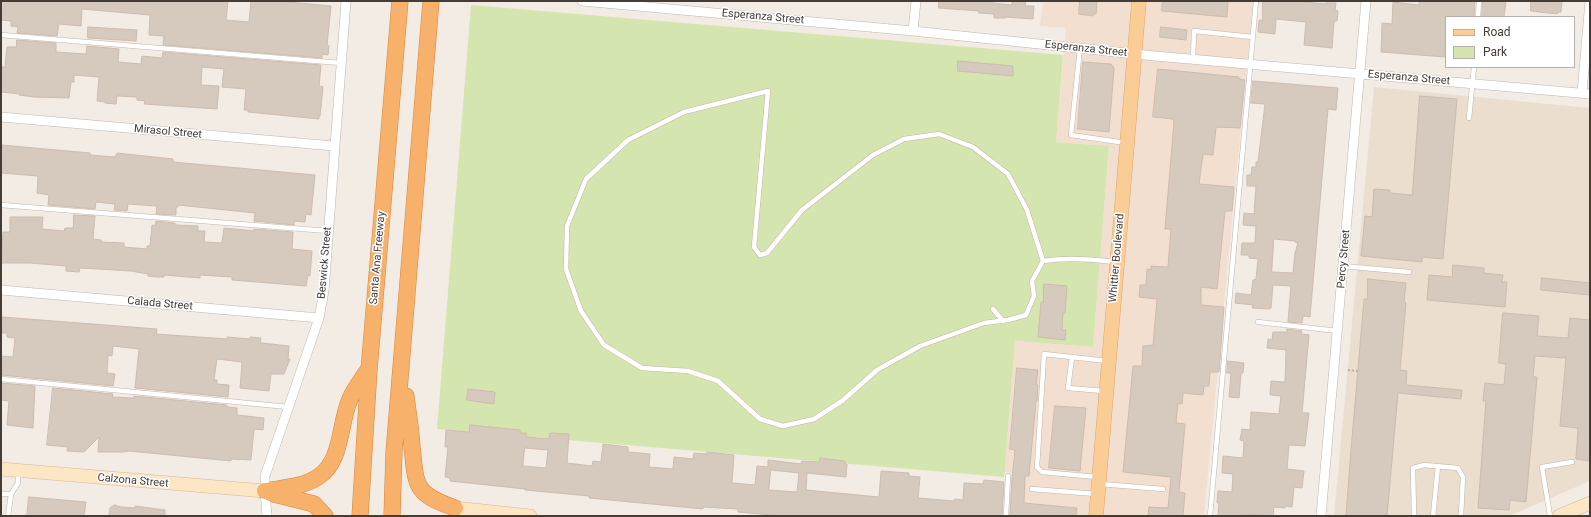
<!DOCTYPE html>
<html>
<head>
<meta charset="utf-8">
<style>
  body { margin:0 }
  #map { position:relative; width:1591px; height:517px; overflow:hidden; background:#f2ece5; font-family:Roboto,sans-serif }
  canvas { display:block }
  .frame { position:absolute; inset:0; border:2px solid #443c35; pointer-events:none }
  .legend { position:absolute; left:1445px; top:16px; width:130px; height:52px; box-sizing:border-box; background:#fff; border:1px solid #b4b1ae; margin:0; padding:5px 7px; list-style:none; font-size:12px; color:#443c35 }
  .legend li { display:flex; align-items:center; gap:8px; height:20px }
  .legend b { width:20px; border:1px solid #b4b1ae }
</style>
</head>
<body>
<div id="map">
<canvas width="1591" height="517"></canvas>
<div class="frame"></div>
<ul class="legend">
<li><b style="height:5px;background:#facd96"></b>Road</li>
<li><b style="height:11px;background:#d5e5af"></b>Park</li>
</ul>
</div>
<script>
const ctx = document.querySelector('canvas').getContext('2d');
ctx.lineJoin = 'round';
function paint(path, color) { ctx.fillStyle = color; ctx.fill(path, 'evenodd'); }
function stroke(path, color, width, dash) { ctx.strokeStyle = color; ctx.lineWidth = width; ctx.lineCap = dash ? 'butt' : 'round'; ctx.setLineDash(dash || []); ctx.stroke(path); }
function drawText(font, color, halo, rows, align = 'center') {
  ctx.font = font + ' Roboto,sans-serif'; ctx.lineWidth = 3; ctx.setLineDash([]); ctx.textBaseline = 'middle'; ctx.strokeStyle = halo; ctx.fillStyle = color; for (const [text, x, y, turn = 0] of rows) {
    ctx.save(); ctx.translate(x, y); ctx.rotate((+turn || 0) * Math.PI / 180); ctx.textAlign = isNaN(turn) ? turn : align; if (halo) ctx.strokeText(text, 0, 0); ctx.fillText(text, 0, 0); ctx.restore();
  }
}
const commercial = new Path2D(`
  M1043,1H1253L1204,516H1008L1012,473L1004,472L1015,341L1093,347L1109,146L1056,142L1066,28L1040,26Z`);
const education = new Path2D(`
  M1374,87L1590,108V481L1509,516H1334Z`);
const green = new Path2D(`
  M471,5L1063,55L1056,142L1109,146L1093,347L1015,341L1004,477L437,429Z`);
const building = new Path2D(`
  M1,1H228L226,20L249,22L251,1H277L331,6L327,45L329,46L328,55L322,54V58L163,45L164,36L149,35L150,15L82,9L81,26L59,24L57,36L17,33L18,27L11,26V21L1,20Z
  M939,1H993V3L1012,5V1H1026L1025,6H1034L1033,19L1005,17V18H994V14L979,13V11L939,8Z
  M1080,1H1097L1096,14H1093V16L1079,14Z
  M1163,1H1228L1227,17L1162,11Z
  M1263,1H1295L1325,4V3H1336L1335,10L1338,11L1337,21H1334L1332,48L1304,45L1306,22L1276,19L1275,34L1258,32L1259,20L1262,21Z
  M1419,1H1475L1474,17H1446L1445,57L1381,52L1382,23L1392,24L1393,2L1419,5Z
  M1483,1H1506L1504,17H1482Z
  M1531,1H1562L1561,12H1558L1557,14L1531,11Z
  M88,27L137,30L136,41L88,38Z
  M1161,27L1187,30L1186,40L1160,37Z
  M17,40L56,43V52L86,54L87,46L119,49L118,62L141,64L142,56L162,58L163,52L321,65L319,86L323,87L320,116H319V119L248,112V110H244L246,89L222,87L224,69L202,67L201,85L219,86L217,109L144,104L145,101L137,100V97L117,96L116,104L105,103V102L97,101L99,77L74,75V82H71L69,98L34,97L19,95L20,94L1,92V67H5L7,47H16Z
  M958,61L1013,66V76L958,71Z
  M1083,62L1111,64L1114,68L1109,132L1078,129Z
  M1158,69L1239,77V79L1245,80L1240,128L1216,127L1213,155L1203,154L1199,184L1234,187L1232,211H1225L1217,289L1201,287V305L1224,307L1219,372H1210L1209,386H1204L1203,395L1183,393L1182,404L1178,403L1176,423L1185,424L1179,492L1185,493L1183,516H1148L1149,507L1168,508L1171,477L1123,472L1133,366H1142L1143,346L1153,345L1157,299L1139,297L1140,285H1146L1147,269L1151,270V266L1168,267L1171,229H1165L1174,122L1173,119L1153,117Z
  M1253,81L1338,88L1336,110L1328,109L1310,317L1303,316L1302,323L1288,322L1291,286L1273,285L1271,308L1269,309L1252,308L1253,305L1235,303L1236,293L1251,295L1253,280L1256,279L1258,259L1249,258V255H1241L1242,243H1255L1256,226L1243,225L1244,213L1254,214L1256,186H1247V175H1251L1252,167H1256V162H1258L1265,104L1251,103ZM1274,239L1295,241V242L1298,243L1295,253L1293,273L1272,272Z
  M1420,96L1457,99L1443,259L1422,257V262L1361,256L1365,216L1372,217L1374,189L1390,190V193L1412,195Z
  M1,145L90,153V155L115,157L117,153L173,159V162L315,175L311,215L306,214L305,222L294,221V225L254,221L255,213L178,205V207H176V215L156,214L157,206L128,204L127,211L114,210L115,204L96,202L95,209L48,205L49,195L37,193L38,176L1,173Z
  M74,215L95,216L93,239L101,240V242L124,243V247L147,249V246H150L152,225L155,226L156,221L175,223V225L198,226V231H205L204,242L222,243L224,228L254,231V229L293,232L292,249L312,251L310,276L308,275L306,286L232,280V277L200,275V278L164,275V277H156L148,276V274L131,271L80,268L79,272L66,271V266L30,263H1L3,232H10V217H43L42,229L64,231L65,228H73Z
  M1453,265L1484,268V273L1503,275L1502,282H1507L1505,307L1427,300L1429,275L1452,277Z
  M1542,278L1590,283V295L1541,290Z
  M1368,279L1406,283L1404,302L1406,303L1400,370L1407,371L1406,385L1462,390L1461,399L1398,393L1387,516H1348L1346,515L1351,450L1364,299H1367Z
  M1044,284L1067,286L1065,313H1063L1062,330H1066L1065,340L1038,337L1041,302H1043Z
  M1503,313L1539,316L1537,336L1568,338L1570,318L1590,320V461L1576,459L1578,428L1560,426L1566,358L1535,356L1533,377H1537L1526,502L1510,500L1509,510L1478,508L1486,401H1483L1485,383L1504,385L1506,364L1499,363Z
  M2,317L157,329L156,334L227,339V337L250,339V337L261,338L260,343H262L289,346L288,359H290L284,374H271L269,391L240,388L242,362L217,359L214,380H217V384L229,385L228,397L135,388L139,349L113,346L112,356L108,355L107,373L115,374L113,386L1,375V356L13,357L15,338L7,337V333H1V320H2Z
  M1287,329L1302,331L1301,334L1309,335L1302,413H1309L1305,446L1289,445L1287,469L1304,471L1302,488L1294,487L1292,507L1286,506L1285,508L1274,507L1273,516L1242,514L1241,516H1218L1219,503H1217L1218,491L1232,492L1233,474L1222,473L1223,456L1243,458L1244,441L1240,440L1242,429L1250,430L1251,412L1279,414L1281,396L1270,395L1271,381L1285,382L1286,350L1267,348L1268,339L1272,340L1273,332H1287Z
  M1228,361L1244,363L1243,373H1241L1239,398L1229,397L1231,373H1227Z
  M1017,368L1038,370L1036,385H1038L1037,401H1036L1029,476H1025L1024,503L1077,508L1076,516H1010L1012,478L1015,450L1010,449Z
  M1,383L35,386L33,428L7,425L9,401L1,400Z
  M53,388L113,394L112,397L134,398V396L227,405V407L237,408V415L264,418L263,430L254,429L251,460L231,459V461L129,451L123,452H98L99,437L84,452L67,451L68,447L47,445Z
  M468,389L495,392L494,404L467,400Z
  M1055,406L1086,408L1080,471L1049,468Z
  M470,425L520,430V433H526V437L549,439L550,433L569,434L567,463L592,466L593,461L601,462L603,444L628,447V452L650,454L649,467L673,469L674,457L693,459L694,453L707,454V452L734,455L732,483L755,485L757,466L768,467V460L801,464L802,461L819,462L820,458L845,461V464H847L846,477L807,473L806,490L879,497L881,471L909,473V476L920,477L918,498L954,501L955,499L963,500L964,483L983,484L984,480L1004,482L1002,516H783L738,512V509L720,508L703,507V509L589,498V496L525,490V489L450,481V478L445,477L448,447H445L446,430L469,432ZM525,448L548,450L546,468L523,466ZM771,470L799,473L797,492L769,490Z
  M29,497L86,502L84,516H27Z
  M115,505L121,507L135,508V506L165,510V516H109L110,508Z`);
const path = new Path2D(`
  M1348,370L1358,371`);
const lane = new Path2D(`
  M1478,17L1479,1
  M1,35L341,63
  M1080,48L1071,135L1126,143
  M1193,59L1194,31L1253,37
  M1469,118L1474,67
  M1,205L328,231
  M1043,261L1027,210L1008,174L973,147L939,134L904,139L873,155L802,210L767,253L760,255L754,247L768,91L684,112L628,140L586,179L567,226L566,269L581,311L604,345L642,368L688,371L718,381L760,419L783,426L814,419L842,401L877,370L920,346L984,323L1008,320L1026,315L1034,296L1032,281L1043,261C1067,257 1091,259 1115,262
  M1343,266L1409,272
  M993,309L1003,321
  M1258,322L1338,331
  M1072,357L1068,388L1104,391
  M1,379L288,407
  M1097,477L1042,472L1037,467L1044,354L1107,361
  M1100,484L1163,489
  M1032,489L1096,494
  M1,494H11
  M8,516L11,494L18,483V472
  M1006,516L1008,476
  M1210,516L1256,1
  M1414,516L1413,468L1424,465L1458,468L1463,477L1461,516
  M1433,516L1438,466
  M1550,516L1542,467L1572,462`);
const street = new Path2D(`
  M582,1L913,31L1155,56L1590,94
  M913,31L916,1
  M1582,93L1590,1
  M1,117L334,146
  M1,290L319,318
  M267,516L265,491V476L319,318L324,291L346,1
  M1321,516L1366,1`);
const secondary = new Path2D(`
  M1,469L265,491
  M455,508L530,516
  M1559,516L1590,503`);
const primary = new Path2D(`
  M1096,516L1139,1`);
const highway = new Path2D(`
  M406,396C408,413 411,429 412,446C416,486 414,494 455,508
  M265,491C282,488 303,487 318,477C343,461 339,423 350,399C354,389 362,379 368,370
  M270,493L314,504L325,516
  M360,516L369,370L400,1
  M392,516L394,452L431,1`);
const streetNames = [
  ["Esperanza Street",763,17,5],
  ["Esperanza Street",1086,49,6],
  ["Esperanza Street",1409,78,5],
  ["Mirasol Street",168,132,5],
  ["Santa Ana Freeway",378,258,-85],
  ["Whittier Boulevard",1117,258,-85],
  ["Percy Street",1344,259,-85],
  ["Beswick Street",325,263,-85],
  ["Calada Street",160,304,5],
  ["Calzona Street",133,481,5]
];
paint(commercial, '#f3dfd0');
paint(education, '#ebdecf');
paint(green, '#d5e5af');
paint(building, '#d6c9be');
stroke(building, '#cdbcae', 1);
stroke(lane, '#c0b5ab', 5.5);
stroke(street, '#c0b5ab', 10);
stroke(secondary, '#d3ba98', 14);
stroke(primary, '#dfa766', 15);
stroke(highway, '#d7833a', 17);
stroke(path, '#beab9a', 2, [2, 2]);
stroke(lane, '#fff', 4.5);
stroke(street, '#fff', 9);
stroke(secondary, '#fce6c4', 13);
stroke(primary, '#facd96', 14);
stroke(highway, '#f8b16a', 16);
drawText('11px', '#443c35', '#fff', streetNames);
</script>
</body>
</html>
